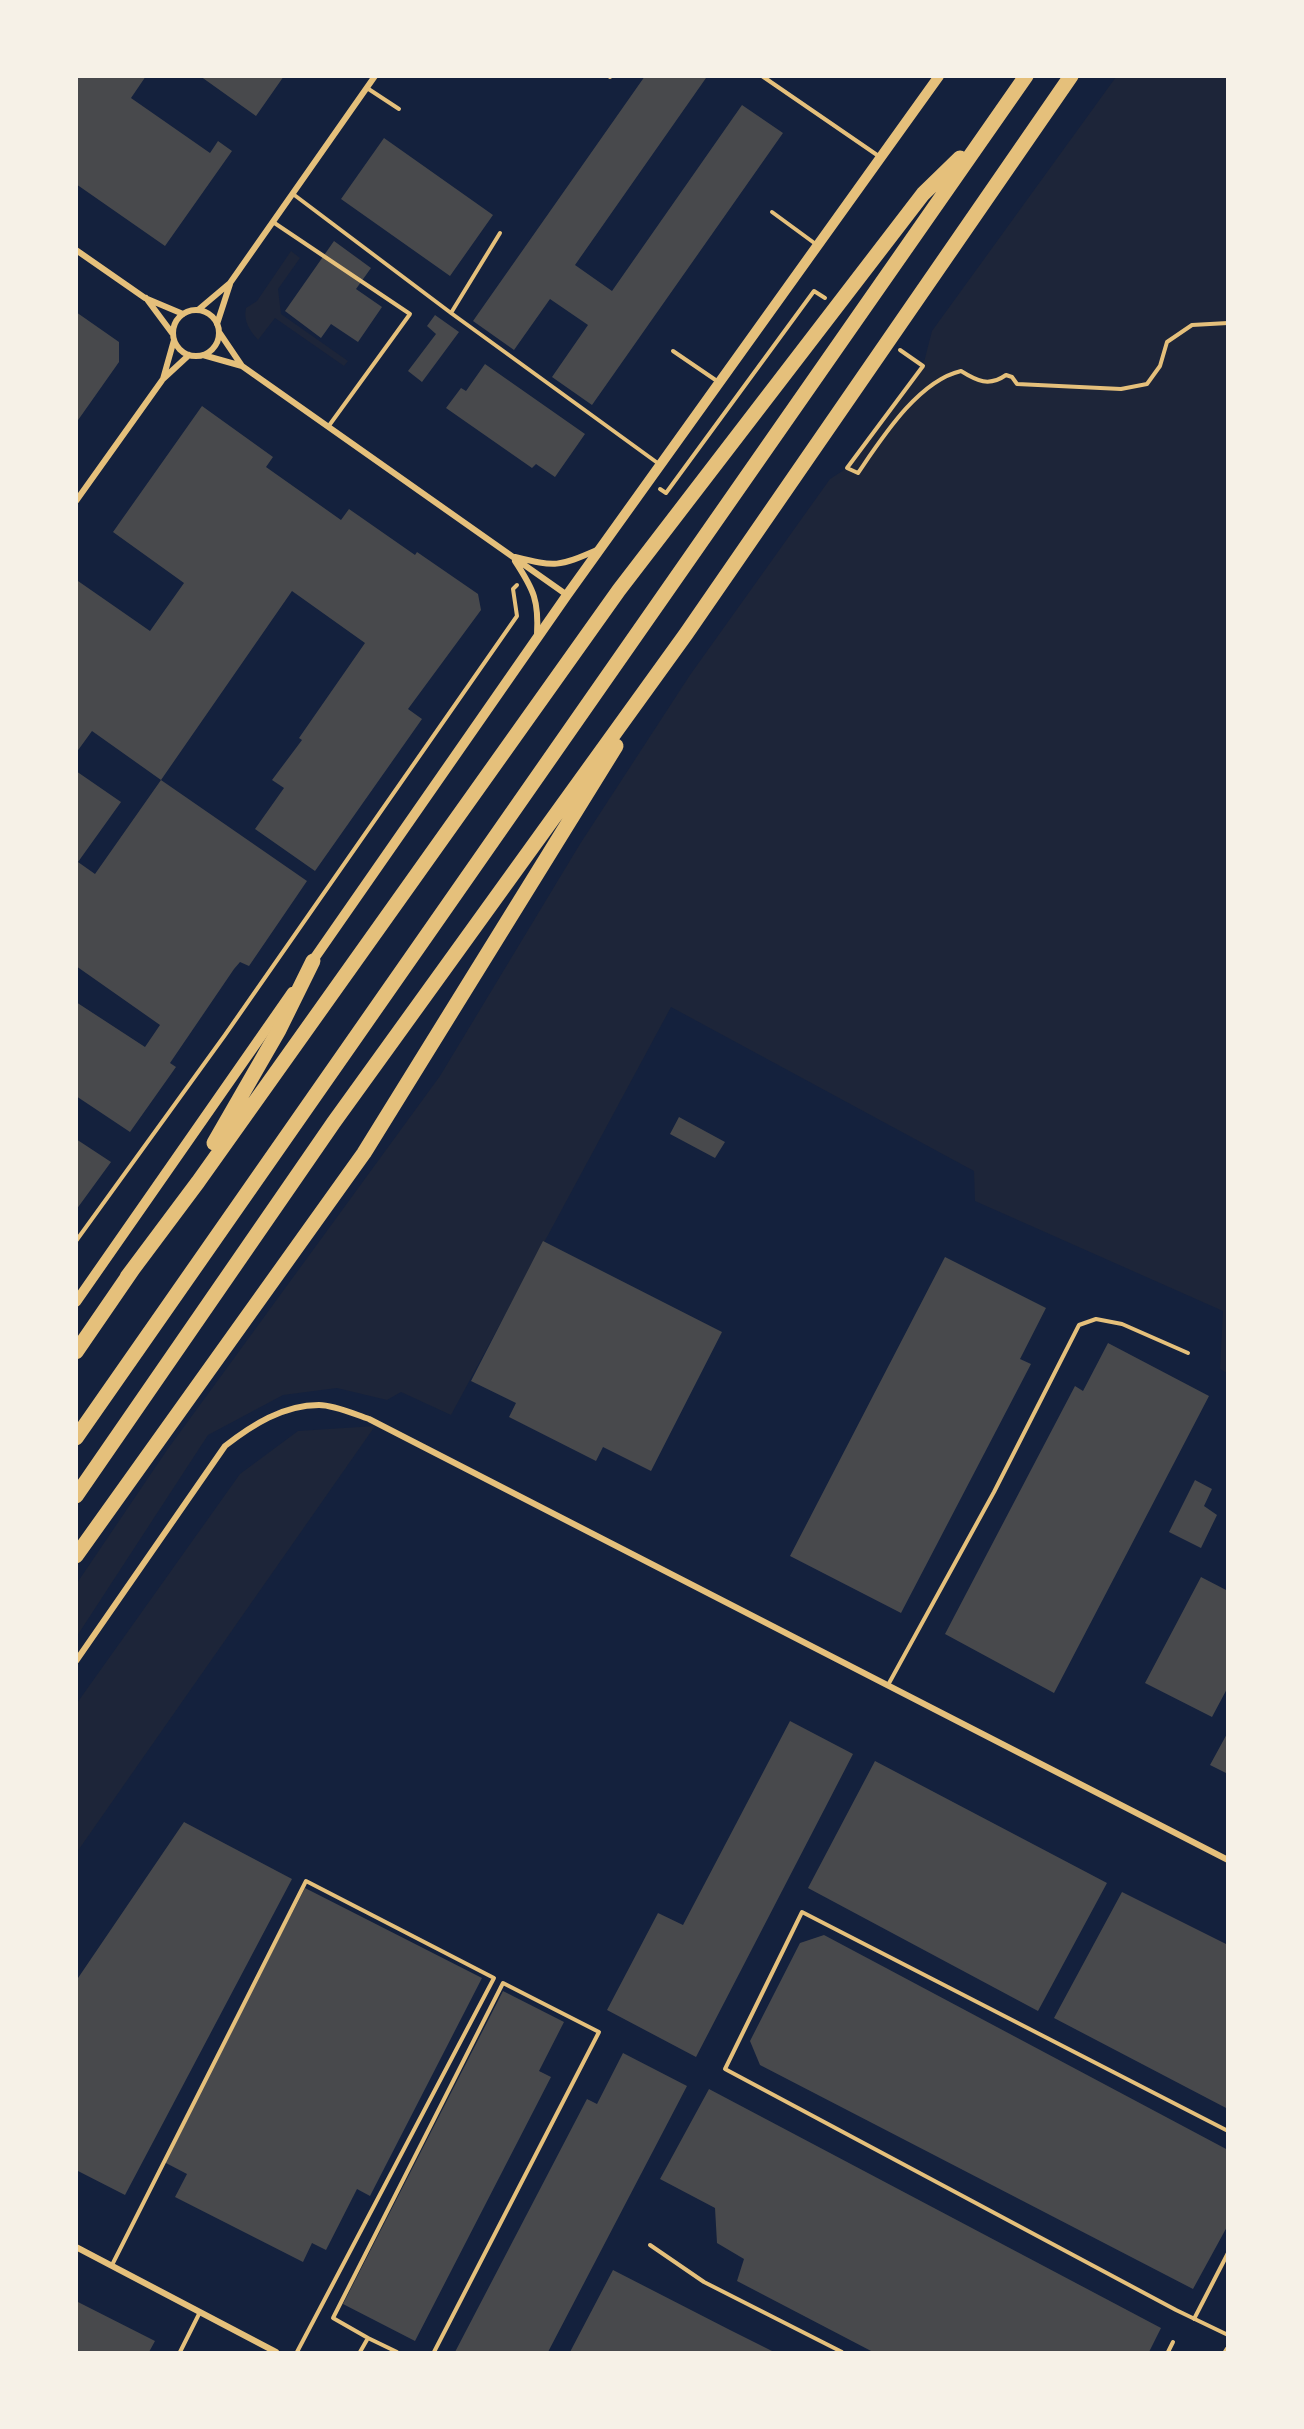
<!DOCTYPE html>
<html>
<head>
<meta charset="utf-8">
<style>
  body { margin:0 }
  #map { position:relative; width:1304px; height:2429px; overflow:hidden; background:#14213d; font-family:"Libre Baskerville",serif }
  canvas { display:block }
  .frame { position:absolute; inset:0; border:78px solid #f6f1e7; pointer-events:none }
</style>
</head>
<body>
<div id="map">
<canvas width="1304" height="2429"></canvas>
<div class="frame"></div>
</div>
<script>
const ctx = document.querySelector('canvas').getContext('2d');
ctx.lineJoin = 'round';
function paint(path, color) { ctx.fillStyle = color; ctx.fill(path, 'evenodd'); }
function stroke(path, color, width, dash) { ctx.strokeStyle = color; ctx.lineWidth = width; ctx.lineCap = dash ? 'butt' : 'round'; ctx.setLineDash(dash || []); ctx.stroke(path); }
const green = new Path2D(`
  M1116,77H1227V1373L1220,1369L1223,1311L975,1201L974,1171L671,1007L451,1415L401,1392L387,1400L337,1388L283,1395L208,1435L77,1636V1583L167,1450L440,1076L580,844L690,675L830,479L847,468L923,366L932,331Z
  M291,251L300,258L278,289L281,314L348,361L344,366L275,318L258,340C250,331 243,321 246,308L257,301Z
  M375,1426L77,1852V1703L240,1474L298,1431Z`);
const building = new Path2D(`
  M76,76H146L131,98L210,153L218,141L232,151L165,246L76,184Z
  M200,76H284L256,116Z
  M645,76H703L706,78L575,265L612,291L742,105L783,133L592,405L552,377L588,325L550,299L514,350L473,321Z
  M384,138L493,215L450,276L341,199Z
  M334,241L371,268L356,289L382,307L358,342L331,324L321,338L285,311Z
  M76,312L119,342V362L76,423Z
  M435,315L459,332L422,382L408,371L436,334L427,326Z
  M485,364L585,434L555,477L536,464L532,468L446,408L461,388L466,391Z
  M202,406L273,457L266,467L341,520L349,509L415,555L417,552L478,594L481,610L408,709L422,719L315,871L255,829L284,788L272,780L302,740L299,738L365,643L292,591L161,780L92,731L76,753V584L78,581L150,631L184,583L113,532Z
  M76,771L121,802L78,862L95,874L161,780L307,881L249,966L240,962L234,969L170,1063L176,1067L130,1132L76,1096V1002L145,1047L160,1025L76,966Z
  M679,1117L725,1142L715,1158L670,1134Z
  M76,1139L111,1162L76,1210Z
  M543,1241L722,1332L651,1471L603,1447L596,1461L509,1417L516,1403L471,1381Z
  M945,1257L1046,1308L1020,1359L1031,1364L901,1613L790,1556Z
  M1108,1343L1209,1396L1054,1693L945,1634L1075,1386L1083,1391Z
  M1195,1480L1212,1489L1204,1506L1217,1515L1201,1548L1169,1532Z
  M1201,1577L1228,1591V1687L1212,1717L1145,1683Z
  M790,1721L853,1754L696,2057L607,2010L658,1913L683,1925Z
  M1228,1732V1774L1210,1765Z
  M875,1761L1107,1883L1038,2011L808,1888Z
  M184,1822L292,1879L125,2195L76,2170V1981Z
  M305,1888L482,1978L370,2196L357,2189L326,2250L312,2243L303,2262L175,2197L187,2174L164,2162Z
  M1122,1892L1228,1945V2109L1054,2018Z
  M824,1935L1228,2150V2225L1193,2289L760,2065L750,2041L800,1943Z
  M503,1991L564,2022L539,2071L551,2077L415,2341L343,2304Z
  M623,2053L687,2086L548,2352H455L587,2099L597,2104Z
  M709,2089L1161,2328L1149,2352H873L737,2281L744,2259L717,2243L715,2208L660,2179Z
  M613,2270L730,2330L774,2352H570Z
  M76,2301L155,2341L149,2352H76Z`);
const path = new Path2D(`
  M900,350L923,366L847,468L858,473C882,438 918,381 961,371C977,381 989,387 1006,375L1012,377L1017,384L1121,389L1147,384L1160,366L1167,342L1192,325L1228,323
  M660,489L666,493L814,291L825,298
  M76,1241L225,1035L517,616L513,589L517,585`);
const service = new Path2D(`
  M762,76L880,157
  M610,77V76
  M367,88L399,109
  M293,194L451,313L659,464
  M772,212L817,245
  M273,222L410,314L328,427
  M451,313L500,233
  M673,351L717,381
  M888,1685L994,1492L1079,1325L1096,1319L1122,1324L1188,1353
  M1228,2131L802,1912L725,2069L1176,2310L1228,2335
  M650,2245L704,2282L842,2352
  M112,2265L306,1881L494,1978L297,2352
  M1194,2319L1228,2253
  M368,2338L397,2352
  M180,2352L200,2312
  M360,2352L368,2338L333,2318L503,1983L599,2032L434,2352
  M1168,2352L1173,2342`);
const minor = new Path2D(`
  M76,250L145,298L183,314
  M146,298L172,333
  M198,310L230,283L375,76
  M173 333a23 23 0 1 1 46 0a23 23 0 1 1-46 0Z
  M217,324L230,284
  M219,332L242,366
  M203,355L242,366L567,595
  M163,379L174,340
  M76,501L163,379L189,355
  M515,557C556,567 558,567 597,550
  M515,561C534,590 539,601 537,635
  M76,1661L225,1446C252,1425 283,1405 319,1405C334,1405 354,1414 369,1419L1228,1860
  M76,2247L276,2352
  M1226,2352L1228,2349`);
const tertiary = new Path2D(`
  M309,966L567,595L939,76
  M76,1302L292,992`);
const motorway = new Path2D(`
  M214,1143L279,1030L313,961
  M127,1277L198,1182L619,590L923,194L960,158
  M76,1352L133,1269
  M76,1438L1026,76
  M76,1496L334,1122L686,634L1071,76
  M76,1556L364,1153L616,746`);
paint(green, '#1d2539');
paint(building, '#48494c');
stroke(path, '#e5c07b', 4);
stroke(service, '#e5c07b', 4);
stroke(minor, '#e5c07b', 6);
stroke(tertiary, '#e5c07b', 10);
stroke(motorway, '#e5c07b', 15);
</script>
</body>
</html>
